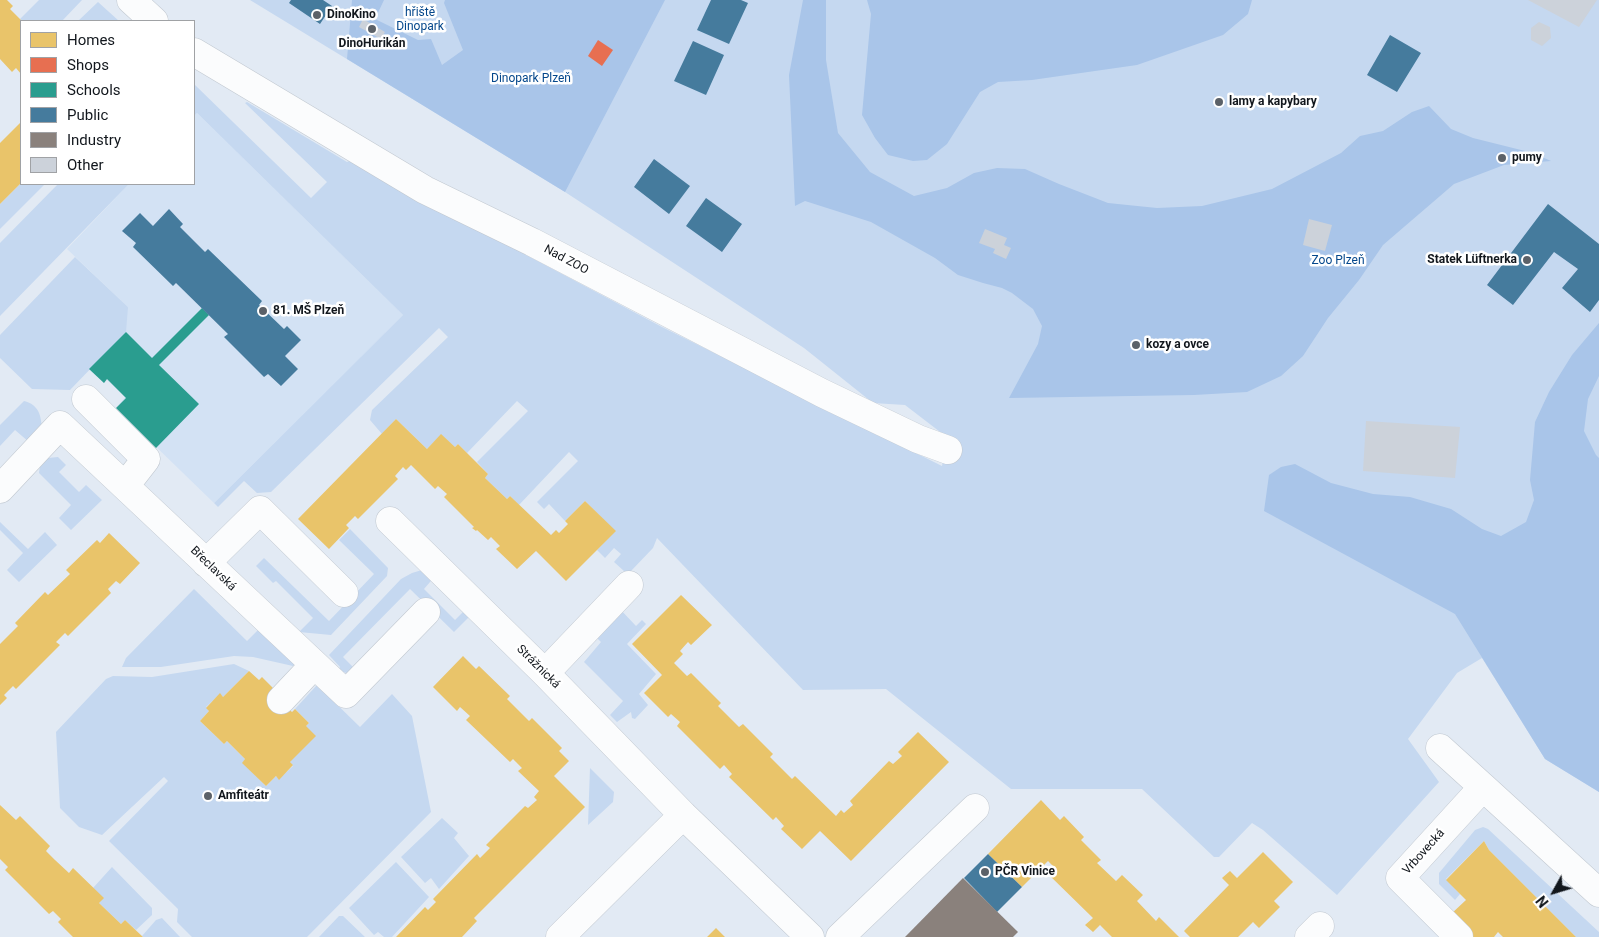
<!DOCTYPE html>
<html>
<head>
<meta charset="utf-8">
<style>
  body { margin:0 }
  #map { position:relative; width:1599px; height:937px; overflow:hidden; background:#e2eaf4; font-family:Roboto,sans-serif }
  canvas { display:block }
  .legend { position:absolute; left:20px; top:20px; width:175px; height:165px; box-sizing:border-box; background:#fff; border:1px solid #a0a2a5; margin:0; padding:6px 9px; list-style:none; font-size:15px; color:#12171d }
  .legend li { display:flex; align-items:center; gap:10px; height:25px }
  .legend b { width:25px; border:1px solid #a0a2a5 }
  .north { position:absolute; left:1529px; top:867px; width:50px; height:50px; -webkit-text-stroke:4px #fff; paint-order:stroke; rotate:231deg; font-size:14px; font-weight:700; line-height:20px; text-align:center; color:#12171d }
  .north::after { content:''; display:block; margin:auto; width:18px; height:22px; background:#12171d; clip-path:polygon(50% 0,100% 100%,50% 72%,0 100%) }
</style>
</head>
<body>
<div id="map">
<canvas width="1599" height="937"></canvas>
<ul class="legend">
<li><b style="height:14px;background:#e9c46a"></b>Homes</li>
<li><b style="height:14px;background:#e76f51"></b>Shops</li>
<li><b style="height:14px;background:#2a9d8f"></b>Schools</li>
<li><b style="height:14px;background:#457b9d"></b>Public</li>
<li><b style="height:14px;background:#8a817c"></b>Industry</li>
<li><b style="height:14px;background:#ccd2da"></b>Other</li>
</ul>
<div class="north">N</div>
</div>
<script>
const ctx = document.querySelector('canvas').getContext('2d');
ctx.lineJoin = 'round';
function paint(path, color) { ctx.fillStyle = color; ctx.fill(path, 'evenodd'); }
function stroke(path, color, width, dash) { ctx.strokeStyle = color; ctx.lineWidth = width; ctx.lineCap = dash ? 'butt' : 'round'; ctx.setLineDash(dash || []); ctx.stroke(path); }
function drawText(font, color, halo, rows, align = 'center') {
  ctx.font = font + ' Roboto,sans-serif'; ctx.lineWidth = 5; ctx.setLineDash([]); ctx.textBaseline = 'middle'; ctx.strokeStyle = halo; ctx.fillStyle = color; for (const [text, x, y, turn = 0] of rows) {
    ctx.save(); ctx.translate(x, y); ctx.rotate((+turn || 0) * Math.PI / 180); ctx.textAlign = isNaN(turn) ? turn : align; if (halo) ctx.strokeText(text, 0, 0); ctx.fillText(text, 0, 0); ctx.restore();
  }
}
const built = new Path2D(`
  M197,113L403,315L214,503L116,408L125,397L107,380L104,383L89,369L128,307L67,249L129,184H194V116Z`);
const green = new Path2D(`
  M39,0H82L62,21H22L20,19Z
  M250,0H1599V792L1545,759L1482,658L1457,673L1408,739L1439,782L1337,895L1263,830L1252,823L1219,857H1214L1142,789H1011L886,689L803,690L657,538L653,548L631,571H624L614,562L621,554L614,548L605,558L597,550L615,531L585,501L565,521L549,504L544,509L537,502L578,461L569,452L519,505L510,496L507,499L485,478L488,474L477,462L528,411L517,401L467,453L458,444L455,447L441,435L427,449L396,419L382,434L370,420L372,410L448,337L439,328L271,492L257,493L244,481L218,507L214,503L403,315L197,113L194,116V84L311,198L327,182L245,103L247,102L347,162L349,161L662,327L942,466L948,438L905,405L873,403L804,348L565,192Z
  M98,2L119,21H78Z
  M21,183L45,184L0,229V204Z
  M58,184H129L0,316V243Z
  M75,257L128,307L126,332L70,390L32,389L0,358V335Z
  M24,401C39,405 41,415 42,429L29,442L15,430L0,446V425Z
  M58,457L66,465L59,472L79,492L86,485L102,500L71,530L59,518L71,505L39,473L40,465L48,458Z
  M0,522L28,549L45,532L57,545L19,582L7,570L23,553L0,530Z
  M350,529L388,568L387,576L331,635L299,632L313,618L276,581L273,583L256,566L264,558L329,621L374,574L339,540Z
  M422,570L436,575L424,589L455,620L469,606L474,612L454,632L410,589L343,657L357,671C350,675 345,673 338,670L340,667L329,655L401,579L412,573Z
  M194,589L247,641L260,628L295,664L293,666L253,657L234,656L161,667H122L126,658Z
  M619,608L636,626L642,620L646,624L627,644L656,674L639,694L648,705L635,719L632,718L631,712L617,722L610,715L623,701L584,662L601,642L591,632Z
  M234,664L249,671L223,697L220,694L206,707L209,711L200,721L224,744L227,741L245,759L243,763L266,786L276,776L279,779L293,766L290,762L306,726L309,723L295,709L317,685L360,727L392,694L412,716L431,812L307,937H192L177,922L178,909L109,841L168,781L164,777L102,835L79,827L60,808L56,732L106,679L113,676L152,677Z
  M590,768L614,792L613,802L588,825Z
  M442,818L458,833L454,838L469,856L439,889L431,878L425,883L401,857Z
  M1483,827L1488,829L1599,932V937H1576L1489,850L1484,841L1446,879L1460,894L1455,900L1439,884V873L1475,830Z
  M396,862L429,897L392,937H384L378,932L374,935L349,908Z
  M112,867L152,908V915L136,930L125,920L121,924L99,903L103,898L93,888Z
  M339,916H343L365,937H319Z
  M162,918L180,937H143L142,936L156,920Z`);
const forest = new Path2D(`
  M352,0H384L375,19L418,40L431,39L442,65L463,50L444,3L445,0H665L565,192L347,59Z
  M803,0H826V60L838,133L870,172L914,196L947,188L974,173L997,168L1025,169L1059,184L1108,203L1157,208L1202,206L1272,189L1341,153L1360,136L1383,131L1412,112L1429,106L1451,129L1473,138L1533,153L1551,161L1504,165L1454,184L1383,245L1359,280L1328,318L1303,356L1281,376L1247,392L1194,395L1009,398L1038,344L1042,326L1033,309L1012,293L1002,288L983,283L958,275L935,258L871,222L805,201L795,206L789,75Z
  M867,0H1252L1248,14L1223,35L1137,65L1032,80L998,82L980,92L947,144L927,160L913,161L888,155L875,138L862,115L871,14Z
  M1599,323V376L1588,399L1584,431L1596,455L1599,458V792L1545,759L1455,614L1264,511L1269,475L1281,467L1295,464L1331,483L1373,494L1410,497L1451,509L1482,529L1501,536L1526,522L1534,500L1530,480L1535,422L1549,392L1572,355Z`);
const homes = new Path2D(`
  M0,0H7L13,6L10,9L21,20V74L16,68L12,72L0,59Z
  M21,122V183L0,204V143Z
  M396,419L427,449L441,434L455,447L458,444L488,474L485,478L507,499L510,496L551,535L556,530L559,533L568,524L565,521L585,501L616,531L566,581L536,551L517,569L496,549L500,546L491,537L488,540L477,530L476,531L472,528L474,527L444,497L447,494L438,486L435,489L411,465L406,470L403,467L395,476L398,479L358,519L355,516L346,525L349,528L329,549L298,519Z
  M109,533L140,563L120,584L116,581L108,589L111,593L68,636L65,633L56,642L60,645L16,689L13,686L4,695L7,698L0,705V644L18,626L15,623L45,592L48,595L70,574L66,570L97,540L100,543Z
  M681,595L712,625L691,645L688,642L680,651L683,654L674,663L687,676L691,673L721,703L718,706L739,727L743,724L773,754L770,757L792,779L795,776L836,816L841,810L844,813L853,805L850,801L889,761L893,764L902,756L898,752L918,732L949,762L851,861L820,831L802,849L781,829L784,826L776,817L773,820L729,777L732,774L724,765L720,769L677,726L680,722L671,714L668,717L644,693L662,675L632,644Z
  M463,656L476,669L479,666L510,696L507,699L529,721L532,718L562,748L559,751L569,761L554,776L585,807L474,918L477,921L462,937H396L425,907L428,910L436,902L433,899L477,854L480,858L490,848L486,845L525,806L528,808L537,800L534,797L539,791L518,771L522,768L513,759L510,762L466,720L470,716L460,707L457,711L433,687Z
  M249,671L259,680L262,677L276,691L273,694L292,712L295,709L309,723L306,726L316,736L290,762L293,765L279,780L276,776L266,786L242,763L245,759L227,741L224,744L200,721L209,711L206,708L220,693L223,697Z
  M1041,800L1060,820L1064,816L1084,837L1081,840L1101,860L1097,863L1116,881L1122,875L1143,895L1137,901L1156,921L1159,917L1179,937H1112L1100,925L1093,932L1085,925L1093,918L1047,873L1053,866L1048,861L1022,887L988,854Z
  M0,805L16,820L20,816L50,846L46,851L55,860L69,873L73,868L104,898L99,903L121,924L125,920L143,937H73L58,922L61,919L53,911L49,914L5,870L8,867L0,859Z
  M1484,841L1489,850L1576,937H1503L1498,932L1494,937H1472L1450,915L1466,900L1446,880Z
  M1263,852L1293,882L1274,901L1280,907L1259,928L1253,922L1238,937H1190L1184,931L1229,885L1222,878L1230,871L1237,878Z
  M716,928L725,937H707Z`);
const shops = new Path2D(`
  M598,40L613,50L602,66L588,56Z`);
const schools = new Path2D(`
  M202,308L209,315L159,365L199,404L156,448L116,408L126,398L107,379L104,383L89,369L126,332L152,358Z`);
const public = new Path2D(`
  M291,0H323L332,6L320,24L289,3Z
  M711,0H741L748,3L729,44L697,30Z
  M1390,35L1421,53L1397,92L1367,75Z
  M693,41L724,55L706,95L674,81Z
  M654,159L690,186L669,214L634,187Z
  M706,198L742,224L722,252L686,226Z
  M1548,204L1599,244V300L1590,312L1562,288L1578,269L1554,252L1513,305L1487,285Z
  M169,209L183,224L180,227L205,252L208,249L262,301L259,305L284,329L287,326L301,340L285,356L298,369L281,386L268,374L264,377L224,337L228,334L176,283L173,286L133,247L136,243L122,231L140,213L153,226Z
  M988,854L1022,887L997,912L964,878Z`);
const industry = new Path2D(`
  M963,878L1018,932L1013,937H905Z`);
const building = new Path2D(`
  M1528,0H1597L1579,27Z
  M363,19L385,32L381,39L359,27Z
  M1539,22L1550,27L1551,38L1542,46L1531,40V28Z
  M1309,219L1332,225L1325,251L1303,245Z
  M985,229L1007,238L1004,245L1011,248L1006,259L993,253L995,249L979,243Z
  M1366,421L1460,427L1455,478L1363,471Z`);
const minor = new Path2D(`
  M131,0L154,21
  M194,52L425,190L532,242L822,393L918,439L948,450
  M86,399L146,459L125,486
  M0,489L60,425L346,694L426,612
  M390,521L545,673L683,815L810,937
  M206,563L260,510L344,593
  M545,673L629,585
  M281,700L314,665
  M1440,748L1483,787
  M560,937L683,815
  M840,937L975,808
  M1309,937L1320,926
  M1459,937L1400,878L1483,787L1599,893`);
const markers = [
  [317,15,5,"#5b6168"],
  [372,29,5,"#5b6168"],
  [1219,102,5,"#5b6168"],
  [1502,158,5,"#5b6168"],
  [1527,260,5,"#5b6168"],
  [263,311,5,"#5b6168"],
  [1136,345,5,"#5b6168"],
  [208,796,5,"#5b6168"],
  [985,872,5,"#5b6168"]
];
const parkNames = [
  ["hřiště",420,13],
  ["Dinopark",420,27],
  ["Dinopark Plzeň",531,79],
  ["Zoo Plzeň",1338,261]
];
const poiNames = [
  ["DinoKino",327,15],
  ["DinoHurikán",372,44,"center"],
  ["lamy a kapybary",1229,102],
  ["pumy",1512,158],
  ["Statek Lüftnerka",1517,260,"right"],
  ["81. MŠ Plzeň",273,311],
  ["kozy a ovce",1146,345],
  ["Amfiteátr",218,796],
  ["PČR Vinice",995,872]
];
const streetNames = [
  ["Nad ZOO",566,260,28],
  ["Břeclavská",213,569,44],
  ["Strážnická",538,667,45],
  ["Vrbovecká",1424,852,-48]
];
paint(built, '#d3e2f4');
paint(green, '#c5d8f0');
paint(forest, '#a9c5e9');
paint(homes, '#e9c46a');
paint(shops, '#e76f51');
paint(schools, '#2a9d8f');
paint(public, '#457b9d');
paint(industry, '#8a817c');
paint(building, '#ccd2da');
stroke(minor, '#c1c8d0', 29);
stroke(minor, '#fbfcfd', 28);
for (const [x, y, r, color] of markers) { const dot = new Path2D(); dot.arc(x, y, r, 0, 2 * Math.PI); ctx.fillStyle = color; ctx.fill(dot); stroke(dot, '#fff', 2); }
drawText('12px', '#04478b', '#fff', parkNames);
drawText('bold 12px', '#12171d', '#fff', poiNames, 'left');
drawText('12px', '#12171d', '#fff', streetNames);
</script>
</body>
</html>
